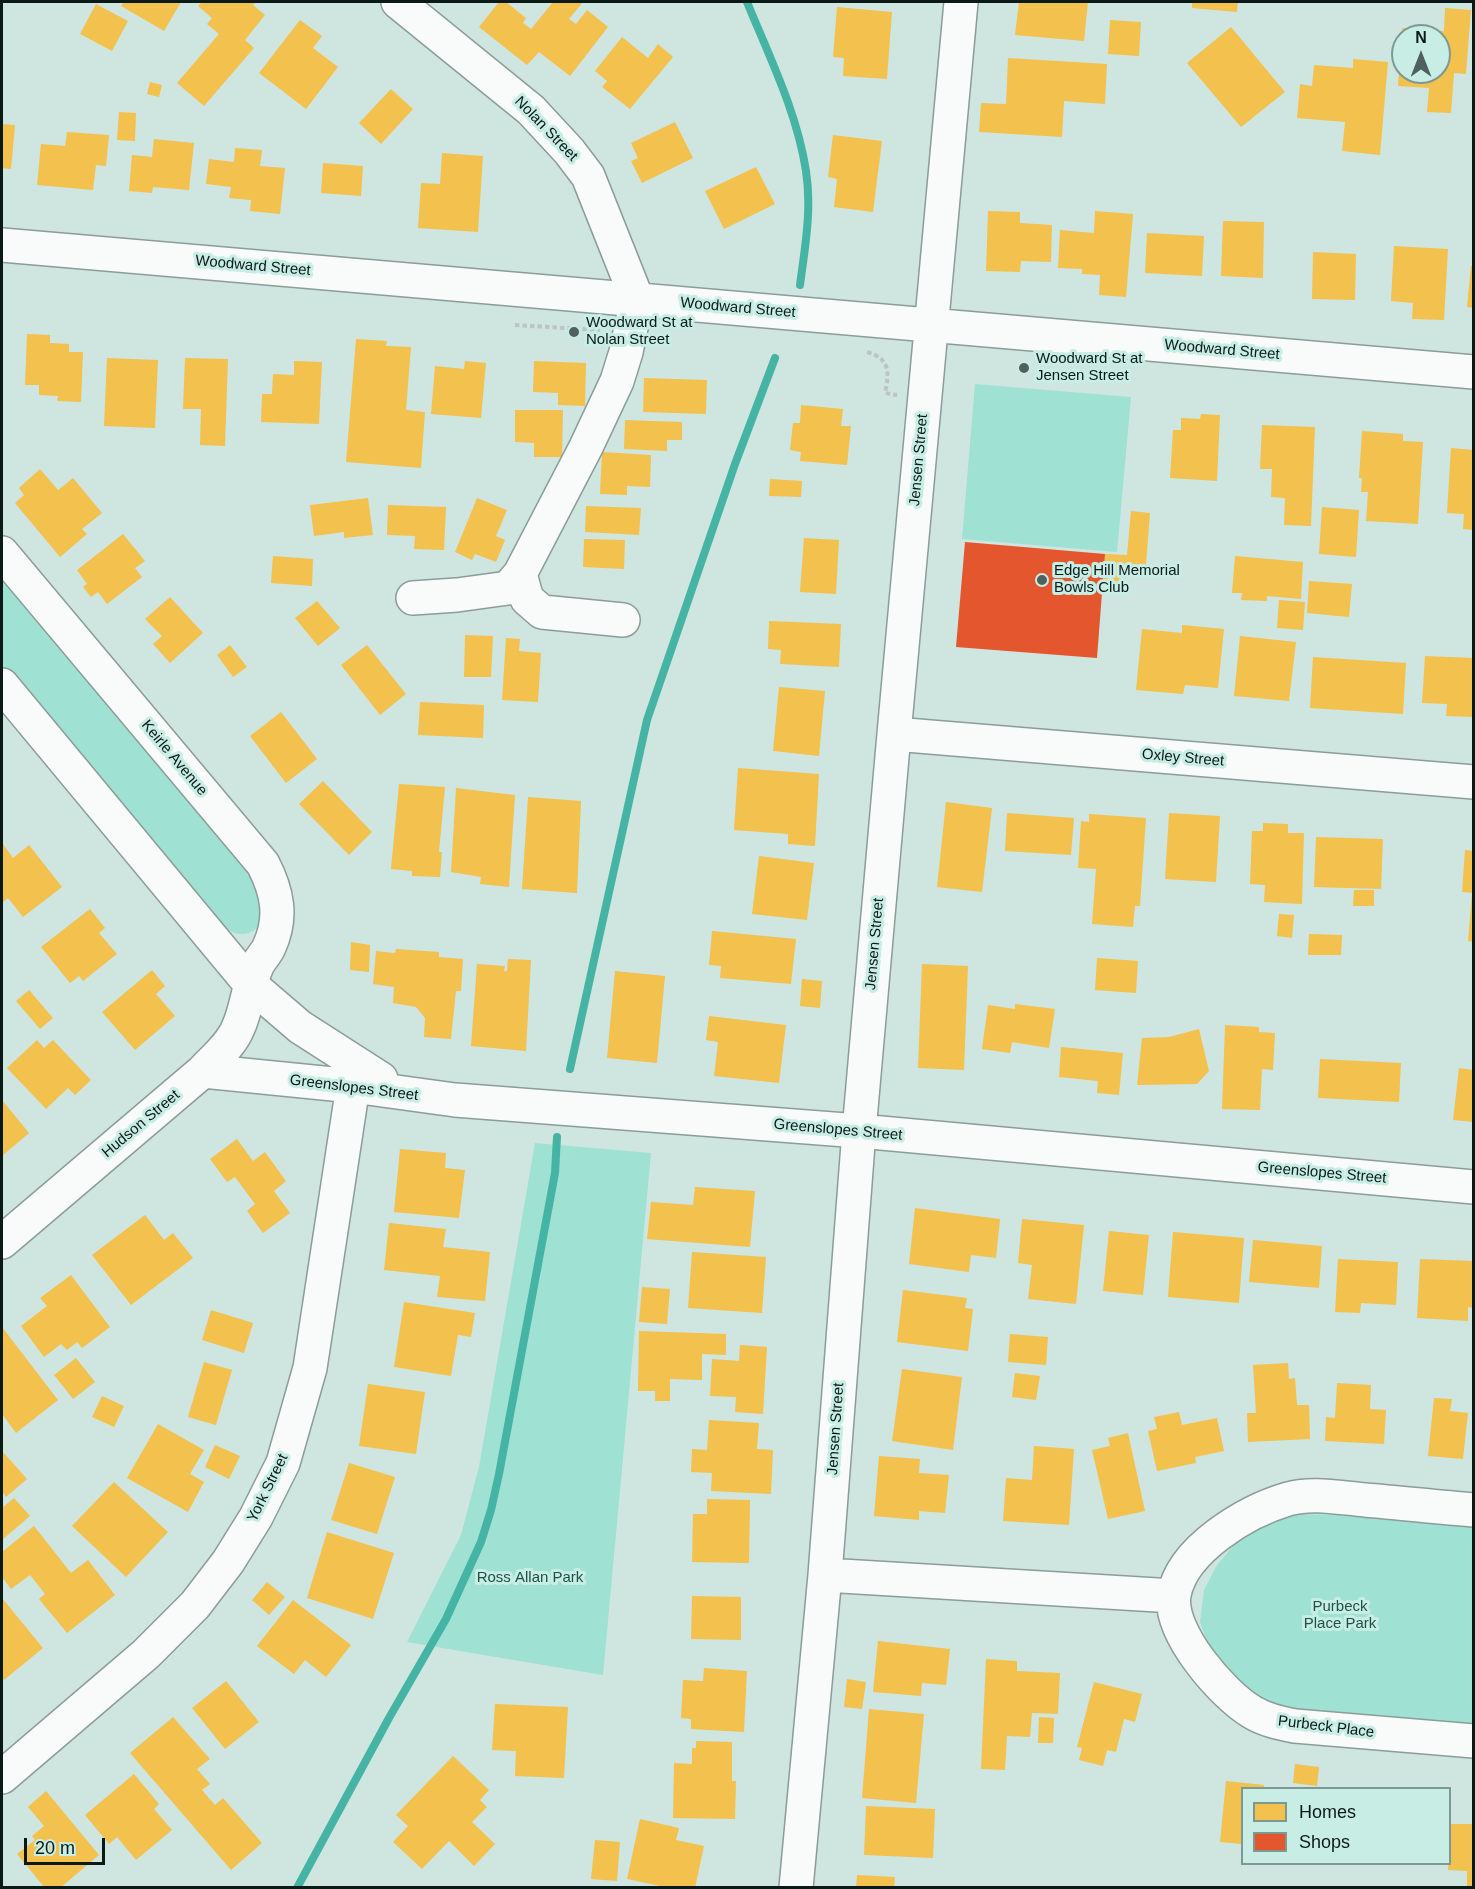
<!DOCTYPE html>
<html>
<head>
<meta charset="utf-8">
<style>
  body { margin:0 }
  #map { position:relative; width:1475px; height:1889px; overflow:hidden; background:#cfe5e0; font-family:Helvetica,sans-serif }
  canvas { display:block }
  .frame { position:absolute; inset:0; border:3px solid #0c1a17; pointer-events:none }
  .legend { position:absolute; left:1241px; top:1787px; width:210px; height:78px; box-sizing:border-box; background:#c7ede4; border:2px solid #7c9992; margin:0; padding:8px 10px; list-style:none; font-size:18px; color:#0c1a17 }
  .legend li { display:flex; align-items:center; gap:12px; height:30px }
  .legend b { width:30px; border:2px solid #7c9992 }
  .north { position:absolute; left:1391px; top:24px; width:60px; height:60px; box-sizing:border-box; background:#c7ede4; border:2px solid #7c9992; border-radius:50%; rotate:0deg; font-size:16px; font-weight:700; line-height:24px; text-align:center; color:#0c1a17 }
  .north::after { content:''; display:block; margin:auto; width:21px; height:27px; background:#50615d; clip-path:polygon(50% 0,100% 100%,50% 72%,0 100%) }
  .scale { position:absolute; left:24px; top:1838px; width:81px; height:27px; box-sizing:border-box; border:3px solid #0c1a17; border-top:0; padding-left:8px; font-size:18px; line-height:21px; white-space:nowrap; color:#0c1a17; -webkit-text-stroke:4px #c7ede4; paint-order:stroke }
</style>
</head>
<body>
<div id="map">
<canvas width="1475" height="1889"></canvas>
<div class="frame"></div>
<ul class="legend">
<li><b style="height:16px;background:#f2c14e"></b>Homes</li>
<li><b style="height:16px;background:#e4572e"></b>Shops</li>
</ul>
<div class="north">N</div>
<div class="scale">20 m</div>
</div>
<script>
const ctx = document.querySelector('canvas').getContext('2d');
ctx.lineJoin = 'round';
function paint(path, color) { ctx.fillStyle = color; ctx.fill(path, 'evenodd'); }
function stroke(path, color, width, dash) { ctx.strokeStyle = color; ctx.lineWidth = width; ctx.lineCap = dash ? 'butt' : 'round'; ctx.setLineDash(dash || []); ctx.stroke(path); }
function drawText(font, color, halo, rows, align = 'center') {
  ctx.font = font + ' Helvetica,sans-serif'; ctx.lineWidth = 6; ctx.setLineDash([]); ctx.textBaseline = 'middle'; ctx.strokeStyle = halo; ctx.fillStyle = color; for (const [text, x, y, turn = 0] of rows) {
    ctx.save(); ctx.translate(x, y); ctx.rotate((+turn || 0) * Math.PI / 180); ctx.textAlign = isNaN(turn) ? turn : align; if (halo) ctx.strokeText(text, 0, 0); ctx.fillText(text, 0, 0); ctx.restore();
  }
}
const green = new Path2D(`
  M975,384L1131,397L1117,552L962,539Z
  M2,566L247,860L264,899L260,926C243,940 233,934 217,922L2,666Z
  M535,1143L651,1153L603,1675L407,1642L461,1535L479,1467Z
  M1298,1514L1337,1515L1473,1527V1728L1285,1711L1254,1699L1211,1653L1200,1622L1204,1590L1217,1565L1234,1545L1270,1522Z`);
const homes = new Path2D(`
  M124,2H181L164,31L121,6Z
  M202,2H256L253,5L265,15L245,40L254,48L204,106L177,83L219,34L207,24L212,18L198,6Z
  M499,2H506L526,18L523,23L531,29L553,2H583L569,19L576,24L587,10L608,27L570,76L539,52L527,65L479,27Z
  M1019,2H1088L1084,41L1015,35Z
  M1192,2H1238L1237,12L1192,8Z
  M96,4L128,21L112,51L80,34Z
  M837,7L892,12L887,79L843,76L844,58L833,57Z
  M1445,8L1471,10L1466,74L1454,73L1451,113L1427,112L1429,88L1398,86L1401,41H1403V72H1439V36H1402V28L1444,31Z
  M300,20L322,36L313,48L338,67L306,109L259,73Z
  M1110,20L1141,22L1139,56L1108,54Z
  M1231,27L1285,92L1241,127L1187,63Z
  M622,37L648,58L658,44L673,57L630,109L602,87L607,81L595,71Z
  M1008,58L1107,64L1105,104L1064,101L1062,137L979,132L981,103L1006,104Z
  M1353,59L1388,62L1380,155L1342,151L1345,122L1297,118L1300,84L1312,86L1314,65L1353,68Z
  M150,82L162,85L159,97L147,94Z
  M391,89L413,109L381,144L359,123Z
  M119,112L136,113L135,141L117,140Z
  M675,122L693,158L642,183L631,161L638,158L631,143Z
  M2,124L15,125L11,169L2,168Z
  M67,132L109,135L106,166L96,165L93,190L37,185L41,144L65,146Z
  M833,135L882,141L873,212L834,207L837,179L828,177Z
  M154,139L194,143L189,190L153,187L152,193L129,191L132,155L152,157Z
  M235,148L262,150L260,166L285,168L280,214L250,211L251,200L229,198L231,187L206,184L209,159L234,162Z
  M442,153L483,156L478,232L418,228L421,183L440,184Z
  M323,163L363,166L361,196L321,193Z
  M756,167L775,204L724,229L705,191Z
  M988,211L1020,212V223L1052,225L1051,262L1021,261L1020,272L986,271Z
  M1095,211L1133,214L1126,297L1099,295L1100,275L1082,274V269L1058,268L1060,230L1094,233Z
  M1223,221L1264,222L1263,278L1221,276Z
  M1147,233L1204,236L1202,276L1145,273Z
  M1394,246L1448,249L1444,320L1412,319L1413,303L1391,301Z
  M1313,252L1356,254L1355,300L1312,299Z
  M1471,266H1474V308L1467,307Z
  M27,334L50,335V343L69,344V352H83L81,402L57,401L58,396L39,395V385H25Z
  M356,339L387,341L386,346L411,347L406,410L425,412L421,468L346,462Z
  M107,358L158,360L155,428L104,426Z
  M185,358L228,359L225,446L200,445L201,409H183Z
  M294,361L322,362L319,424L261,422L262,394H272L273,374L294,375Z
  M465,361L486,363L481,418L431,414L435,366L464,369Z
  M534,361L586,363L585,406L558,405V393L533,392Z
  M644,378L707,380L706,414L643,412Z
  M801,405L843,409L841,426H851L847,465L800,461L801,452L790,450L793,423H800Z
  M515,410H563L562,457H534V443L515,442Z
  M1201,414L1220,415L1217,481L1170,478L1173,430H1181V418L1200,419Z
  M625,420L682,422V440H667V451L624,449Z
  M1262,425L1315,427L1311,526L1284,525L1285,498L1271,497L1272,469H1260Z
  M1362,431L1403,434V441L1423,442L1418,524L1366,521L1368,492H1361L1362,478H1359Z
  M1451,448L1474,450V530L1463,529L1464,514L1447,513Z
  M602,452L651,455L650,487L627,486V495L600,494Z
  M40,469L58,490L73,478L102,513L82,529L87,534L60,557L15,503L24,495L19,488Z
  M770,479L802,481L801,497L769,496Z
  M368,498L373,535L344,538V532L314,536L310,505Z
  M477,498L507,510L496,536L505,540L496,562L475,554L472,560L455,552Z
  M388,505L446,507L444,550L414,549L415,536L387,535Z
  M586,506L641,508L639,535L585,532Z
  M1322,507L1359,510L1356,557L1319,554Z
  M1131,511L1150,513L1145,577L1126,575L1125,587L1103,586L1105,554L1127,555Z
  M123,534L145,561L135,568L142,577L107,604L98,592L91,597L83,587L87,584L77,570Z
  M804,538L839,540L836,594L800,592Z
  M584,539L625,540L624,569L583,567Z
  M273,556L313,559L312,586L271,583Z
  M1235,556L1303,562L1301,599L1267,596V601L1241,600L1242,593H1232Z
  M1309,581L1352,584L1349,617L1307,613Z
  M170,597L203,633L170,663L153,644L162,636L145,619Z
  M1279,600L1305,602L1303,630L1277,628Z
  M317,601L340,628L318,646L295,618Z
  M769,621L841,624L839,667L780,664L781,650L768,649Z
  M1182,625L1224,629L1218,688L1185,685L1183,694L1136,690L1142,629L1182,633Z
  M465,635L493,636L491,677H464Z
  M1240,636L1296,642L1289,701L1234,696Z
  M506,638L520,639L519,651L541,653L538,702L502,700Z
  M230,645L247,667L233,677L217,655Z
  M367,645L406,694L380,715L341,665Z
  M1425,656L1474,658V717L1446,716L1447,704L1422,703Z
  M1313,657L1406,663L1403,714L1310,708Z
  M779,687L825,691L819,756L773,751Z
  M420,702L484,705L483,738L418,735Z
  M281,712L317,759L286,783L250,736Z
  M738,768L819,774L815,846L788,844V834L734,830Z
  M323,781L372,832L349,855L299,804Z
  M399,784L445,787L439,852H442L440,877L412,876V871L391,869Z
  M456,788L515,795L509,887L480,884L481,877L451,872Z
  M528,797L581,801L577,893L522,889Z
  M946,802L992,808L982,892L937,887Z
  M1007,813L1074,818L1071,855L1005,851Z
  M1169,813L1220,816L1216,882L1165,879Z
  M1089,814L1146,818L1140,906H1135L1133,927L1092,924L1096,869L1078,868L1081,821L1089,822Z
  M1263,823L1288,824V833H1304L1302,904L1264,902L1265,885L1250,884L1252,831H1263Z
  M1316,837L1383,839L1381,889L1314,887Z
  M3,844L13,858L29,845L62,887L23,917L8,898L2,903Z
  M1465,850L1474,851V893L1462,892Z
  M759,856L814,863L807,920L752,914Z
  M1354,890H1374V906H1353Z
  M1472,894H1474V942L1468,941Z
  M90,909L105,928L99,933L117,954L83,981L79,976L70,983L41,947Z
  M1279,914L1294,915L1292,938L1277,936Z
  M712,931L796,939L791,984L720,978L721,966L709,965Z
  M1309,934L1342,935L1341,955H1308Z
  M351,942L370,945L369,972L350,970Z
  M396,949L439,952V957L463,959L461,991H456L451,1039L424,1037L425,1018L416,1007L393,1003L394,987L373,984L376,951L395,953Z
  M1097,958L1138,961L1136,993L1095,990Z
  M508,959L531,960L526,1051L471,1046L477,964L505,966L504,971H507Z
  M922,964L968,966L964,1070L918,1068Z
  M152,970L165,986L156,994L175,1016L135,1050L102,1012Z
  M615,971L665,976L657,1063L607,1058Z
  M802,979L822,981L820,1008L800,1006Z
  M29,990L53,1018L40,1029L16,1001Z
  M1015,1004L1055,1009L1049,1048L1012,1042L1010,1053L982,1049L988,1005L1015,1009Z
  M709,1016L786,1025L779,1083L714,1076L718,1042L706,1040Z
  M1225,1025L1259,1027V1032L1275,1033L1273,1070L1262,1069L1260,1110L1222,1109Z
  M1199,1029L1209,1071L1197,1084L1137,1085L1142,1038L1169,1037Z
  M37,1040L44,1048L53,1040L91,1080L75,1095L68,1088L46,1109L7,1068Z
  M1061,1047L1123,1053L1119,1095L1097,1093L1098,1081L1059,1077Z
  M1320,1059L1401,1063L1399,1102L1318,1098Z
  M1459,1068L1474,1070V1122L1453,1120Z
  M2,1100L29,1133L2,1156Z
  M237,1139L253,1161L265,1152L286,1181L274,1191L290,1213L263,1233L247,1211L255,1204L235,1177L227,1182L210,1159Z
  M400,1149L446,1153L445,1168L465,1170L459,1218L394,1212Z
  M695,1187L755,1191L750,1247L647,1239L651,1202L693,1205Z
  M915,1208L1000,1219L996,1258L971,1255L969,1272L909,1264Z
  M145,1215L164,1240L173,1233L193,1258L131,1305L92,1255Z
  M1022,1219L1084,1225L1076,1304L1028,1299L1032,1265L1018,1263Z
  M389,1223L446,1229L443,1247L490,1252L485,1301L437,1297L440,1276L384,1270Z
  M1109,1231L1149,1235L1143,1295L1103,1291Z
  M1173,1232L1244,1238L1239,1303L1168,1297Z
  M1253,1240L1322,1246L1319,1288L1249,1282Z
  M692,1252L766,1257L762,1313L688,1308Z
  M1338,1259L1398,1262L1396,1305L1361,1303L1360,1313L1335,1312Z
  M1420,1259L1474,1261V1308L1468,1307V1321L1417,1318Z
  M71,1275L110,1327L82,1348L77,1342L67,1350L61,1344L44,1357L21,1326L47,1306L40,1298Z
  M642,1287L670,1289L667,1324L639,1322Z
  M903,1290L967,1298L965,1308L973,1309L968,1351L897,1342Z
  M404,1302L475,1313L471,1337L458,1335L451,1376L394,1367Z
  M211,1310L253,1323L244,1353L202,1340Z
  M2,1327L58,1400L16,1433L2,1414Z
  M639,1331L726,1334V1355L702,1354V1380L670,1379V1401H655V1391H638Z
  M1010,1334L1048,1337L1046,1365L1008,1362Z
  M740,1345L767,1347L763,1414L735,1412L736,1397L710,1396L712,1359L739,1361Z
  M76,1358L95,1382L73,1399L54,1375Z
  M204,1362L232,1370L216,1425L188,1417Z
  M1288,1363L1289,1379L1295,1378L1297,1405H1309L1310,1439L1248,1442L1247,1413H1256L1253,1365Z
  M902,1369L962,1377L953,1450L892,1441Z
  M1015,1373L1040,1376L1036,1400L1012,1397Z
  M1337,1383L1371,1385L1370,1409L1386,1410L1384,1444L1325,1441L1326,1417L1335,1418Z
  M368,1384L425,1392L416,1454L359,1446Z
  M102,1396L124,1406L114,1427L92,1417Z
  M1434,1398L1452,1399L1450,1411L1468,1413L1463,1459L1428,1456Z
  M1179,1412L1182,1425L1217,1418L1224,1451L1195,1457L1196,1463L1157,1471L1148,1431L1157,1429L1154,1417Z
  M709,1420L759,1423L757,1449L773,1450L771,1494L711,1491L712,1473L691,1472L692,1449L707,1450Z
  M158,1424L204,1450L190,1474L204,1482L188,1512L127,1478Z
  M1128,1433L1145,1511L1108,1519L1092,1450L1110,1446L1108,1438Z
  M215,1445L240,1456L229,1479L205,1467Z
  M1034,1446L1074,1449L1069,1525L1003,1521L1006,1478L1032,1480Z
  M4,1453L27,1479L6,1497L2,1491V1455Z
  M879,1456L920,1459L919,1473L949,1475L945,1513L919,1511V1520L874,1516Z
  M349,1463L395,1477L377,1534L331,1520Z
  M114,1482L168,1532L126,1577L72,1526Z
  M14,1498L30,1516L2,1540V1508Z
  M707,1499L750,1500L749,1563L692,1562L693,1514H707Z
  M34,1526L71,1573L88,1560L115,1595L67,1633L39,1599L45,1594L30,1575L11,1589L2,1577V1552Z
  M327,1532L394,1553L373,1619L307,1598Z
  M267,1582L285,1597L269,1615L252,1600Z
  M692,1596L741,1597V1640L691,1639Z
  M2,1598L43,1648L4,1680L2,1677Z
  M293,1600L351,1645L326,1677L305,1660L294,1674L257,1646Z
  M878,1641L950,1649L946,1685L922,1683L921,1696L873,1692Z
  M986,1659L1017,1661V1671L1060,1673L1058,1714L1032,1713L1030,1737L1007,1736L1005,1770L981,1769Z
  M704,1668L747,1671L744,1732L691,1729V1719L681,1718L683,1680L703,1681Z
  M847,1679L866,1682L862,1709L844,1707Z
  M226,1681L259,1722L225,1749L192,1708Z
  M1094,1682L1142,1694L1135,1722L1124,1719L1116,1752L1107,1750L1103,1766L1079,1760L1082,1748L1077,1747Z
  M495,1704L568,1707L564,1778L515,1776L516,1751L492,1750Z
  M869,1709L924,1714L916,1803L862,1798Z
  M173,1717L210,1759L197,1769L210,1784L202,1790L215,1805L223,1798L262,1843L231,1870L130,1753Z
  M1039,1717L1054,1718L1053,1743H1038Z
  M696,1741L732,1742V1781H736L735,1819L673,1818L674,1763L692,1764V1748H696Z
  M453,1756L489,1790L480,1800L487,1807L472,1822L495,1844L474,1866L449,1841L422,1869L393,1842L408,1826L396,1815Z
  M1295,1764L1319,1767L1317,1786L1293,1783Z
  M134,1774L159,1804L154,1809L172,1830L136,1860L117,1837L109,1844L85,1815Z
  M1226,1781L1264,1785V1788H1242V1844L1220,1842Z
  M46,1791L99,1855L60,1888H45L17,1854L35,1840L32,1836L44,1826L28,1807Z
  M866,1806L935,1809L933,1858L864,1855Z
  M640,1819L679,1828L676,1840L704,1846L695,1888H670L627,1879Z
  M1450,1824H1474V1886H1467V1871L1448,1870Z
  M595,1840L620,1842L617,1881L591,1879Z
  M857,1875L895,1877L894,1888H856Z`);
const shops = new Path2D(`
  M965,542L1105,554L1097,658L956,647Z`);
const stream = new Path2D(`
  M747,2C769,56 797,112 806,171C812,209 805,247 800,285
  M570,1069L647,720L735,464L775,358
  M297,1888L389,1718L446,1619L481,1542L491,1510L499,1474L555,1173L557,1137`);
const path = new Path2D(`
  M515,325L600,330
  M867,352C891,359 889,373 885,393L897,395`);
const minor = new Path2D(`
  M398,2L531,110L569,151L588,176L637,299L626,352L617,381L586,447L520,574L508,588L457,595L413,598
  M2,245L1474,372
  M2,553L263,864C277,891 283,917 269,947C266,954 260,959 257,966C248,986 247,1009 238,1028C231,1045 215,1058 203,1071L2,1242
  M520,574L527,599L542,612L623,620
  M2,685L251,985L300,1027L381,1079
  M894,734L1474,782
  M203,1071L353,1086L455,1100L859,1131L1474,1187
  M1474,1510C1437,1507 1401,1503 1365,1500C1340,1498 1312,1492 1288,1499C1247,1511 1182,1549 1174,1595C1168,1632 1222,1694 1252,1712C1265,1720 1280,1723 1295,1726L1474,1741
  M825,1575L1174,1596
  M2,1777L146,1654L195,1605L228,1562L256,1517L283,1463L310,1368L353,1086L363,1068
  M796,1888L825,1575L859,1131L894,734L961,2`);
const markers = [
  [574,332,6,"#50615d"],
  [1024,368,6,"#50615d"],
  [1042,580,6,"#50615d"]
];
const streetNames = [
  ["Nolan Street",546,129,46],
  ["Woodward Street",253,266,5],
  ["Woodward Street",738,308,5],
  ["Woodward Street",1222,350,5],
  ["Jensen Street",919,460,-85],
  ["Keirle Avenue",174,758,50],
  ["Oxley Street",1183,758,5],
  ["Jensen Street",875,944,-85],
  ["Greenslopes Street",354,1088,7],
  ["Hudson Street",141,1124,-40],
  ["Greenslopes Street",838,1130,5],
  ["Greenslopes Street",1322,1173,5],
  ["Jensen Street",836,1429,-86],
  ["York Street",268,1488,-64],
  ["Purbeck Place",1326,1727,7]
];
const poiNames = [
  ["Woodward St at",586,323],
  ["Nolan Street",586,340],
  ["Woodward St at",1036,359],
  ["Jensen Street",1036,376],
  ["Edge Hill Memorial",1054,571],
  ["Bowls Club",1054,588]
];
const parkNames = [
  ["Ross Allan Park",530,1578],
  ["Purbeck",1340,1607],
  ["Place Park",1340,1624]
];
paint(green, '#9fe1d3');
paint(homes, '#f2c14e');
paint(shops, '#e4572e');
stroke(stream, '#46b4a4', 8);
stroke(minor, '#8c9c98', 36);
stroke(path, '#bdc4c2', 4, [4.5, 3]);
stroke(minor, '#f8fbfa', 33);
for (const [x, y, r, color] of markers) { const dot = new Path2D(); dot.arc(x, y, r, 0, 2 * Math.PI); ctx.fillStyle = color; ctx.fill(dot); stroke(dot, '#c7ede4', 2); }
drawText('15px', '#0c1a17', '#c7ede4', streetNames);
drawText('15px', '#0c1a17', '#c7ede4', poiNames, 'left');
drawText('15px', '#1d5147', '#c7ede4', parkNames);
</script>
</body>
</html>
